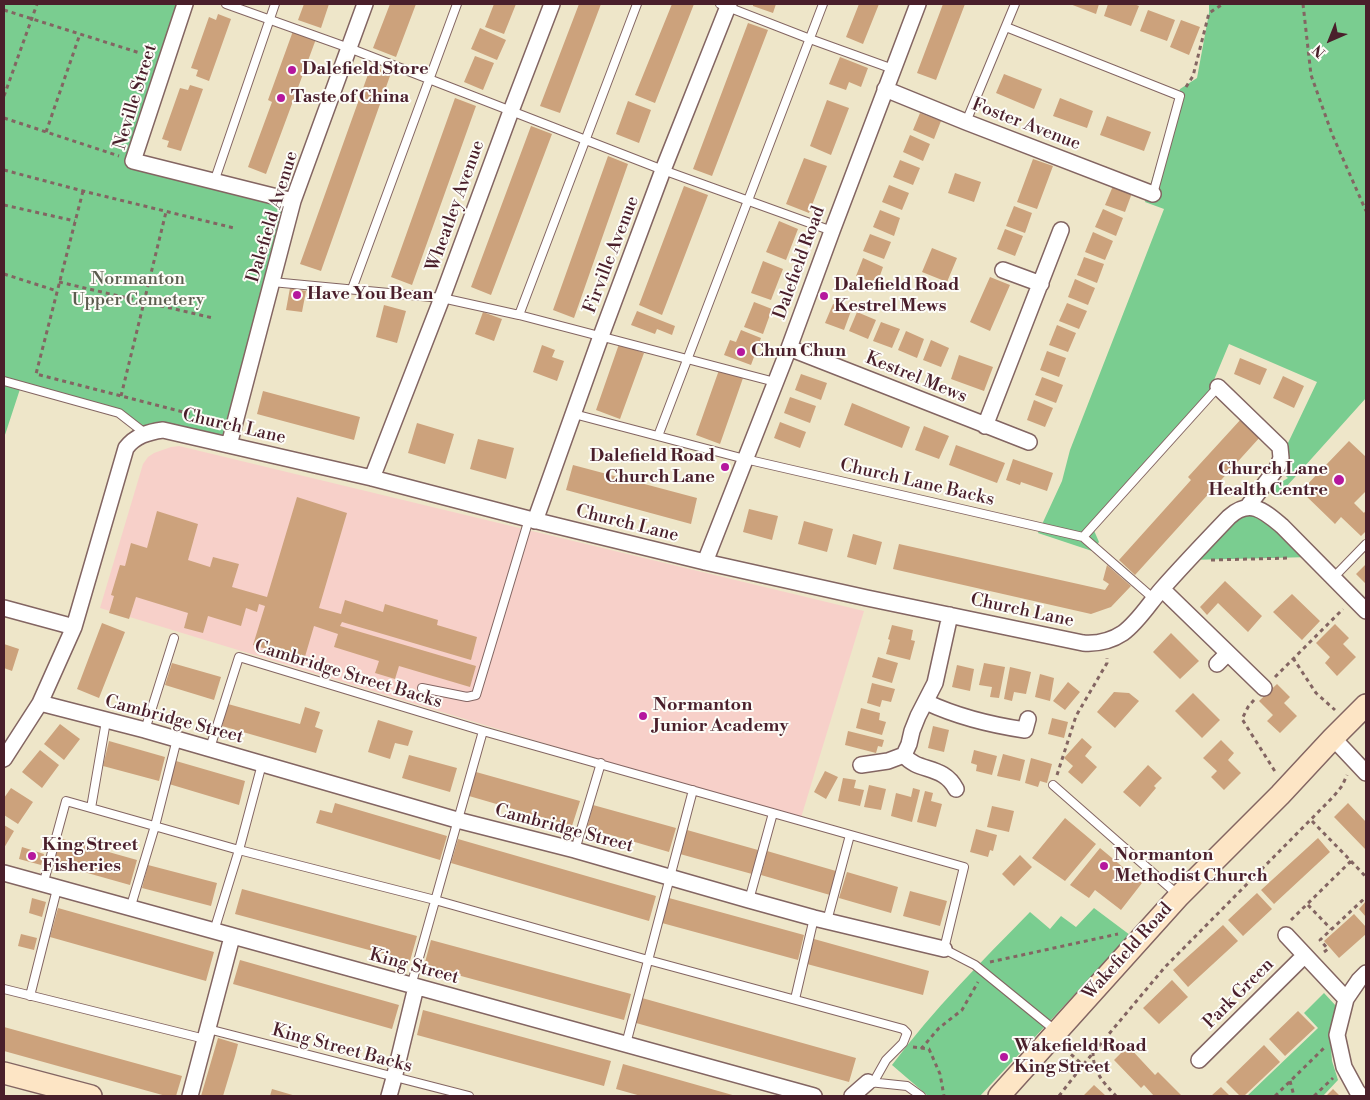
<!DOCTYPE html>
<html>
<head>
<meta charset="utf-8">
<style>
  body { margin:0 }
  #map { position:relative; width:1370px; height:1100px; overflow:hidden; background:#eee6c9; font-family:"Libre Bodoni",serif }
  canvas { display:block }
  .frame { position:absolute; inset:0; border:5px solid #4a1f2b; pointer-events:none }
  .north { position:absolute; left:1305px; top:15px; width:50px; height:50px; -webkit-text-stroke:4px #fdfcf7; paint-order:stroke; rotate:224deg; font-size:14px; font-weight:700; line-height:20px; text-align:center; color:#4a1f2b }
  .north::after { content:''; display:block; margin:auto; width:18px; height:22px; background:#4a1f2b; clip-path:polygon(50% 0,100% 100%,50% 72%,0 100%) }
</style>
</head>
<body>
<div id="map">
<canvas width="1370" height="1100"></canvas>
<div class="frame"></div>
<div class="north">N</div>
</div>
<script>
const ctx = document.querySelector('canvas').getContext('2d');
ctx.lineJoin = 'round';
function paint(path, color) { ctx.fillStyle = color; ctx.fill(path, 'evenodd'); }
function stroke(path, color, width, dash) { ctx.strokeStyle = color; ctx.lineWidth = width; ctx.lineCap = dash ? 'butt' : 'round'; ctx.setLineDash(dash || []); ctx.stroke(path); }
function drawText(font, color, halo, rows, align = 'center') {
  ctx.font = font + ' "Libre Bodoni",serif'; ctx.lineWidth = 4; ctx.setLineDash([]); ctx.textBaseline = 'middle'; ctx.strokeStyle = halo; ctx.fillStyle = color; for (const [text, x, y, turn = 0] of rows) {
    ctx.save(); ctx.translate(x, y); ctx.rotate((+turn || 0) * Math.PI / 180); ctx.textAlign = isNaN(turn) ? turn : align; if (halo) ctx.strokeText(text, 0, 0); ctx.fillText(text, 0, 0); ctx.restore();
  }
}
const built = new Path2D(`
  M179,446L864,611L800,821L100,608L143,464L148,457L154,453L171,447Z`);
const green = new Path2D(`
  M4,4H185L133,161L293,201L229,445L146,434L119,413L21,386L4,438Z
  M1209,4L1366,5V398L1277,497L1274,493L1275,486L1288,478L1277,468L1280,447L1288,443L1317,382L1229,344L1214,380L1218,387L1092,526L1099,542L1092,551L1038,533L1062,481L1070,450L1164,209L1145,202L1180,89L1197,78L1209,13Z
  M1248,506L1312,557L1188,560Z
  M1094,908L1130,935L980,1096H928L892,1065C933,1010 982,961 1030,912L1050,929L1061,916L1076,927Z
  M1324,993L1337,1007L1330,1035L1332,1061L1338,1080L1323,1096H1247L1318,1028L1304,1013Z`);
const building = new Path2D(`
  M304,4H329L321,28L298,20Z
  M390,4H416L396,57L373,48Z
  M494,4H516L504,34L485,27Z
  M579,4H601L560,113L540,106Z
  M672,4H694L655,103L635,95Z
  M753,4H776L773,13L753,6Z
  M859,4H879L863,44L846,37Z
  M943,4H965L936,80L917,73Z
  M1070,4H1099L1096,14Z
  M1108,4H1134L1139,6L1131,26L1104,16Z
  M1148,10L1175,20L1167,41L1140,31Z
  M218,14L231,19L209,81L196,76L198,70L191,68L209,17L216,20Z
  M1181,20L1200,27L1189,55L1170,47Z
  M748,23L768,30L712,176L693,169Z
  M480,28L506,40L497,60L471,49Z
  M293,31L316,39L266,174L248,167L272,102L268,100Z
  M475,56L494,63L483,90L464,82Z
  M840,57L868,68L861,87L849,82L846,90L829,84Z
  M371,66L391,73L321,271L300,264Z
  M1004,74L1042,89L1034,109L996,93Z
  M190,85L203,89L181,151L167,147L169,141L162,139L180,88L188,90Z
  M455,98L476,106L412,285L391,277Z
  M1060,98L1093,111L1087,128L1053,116Z
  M827,100L849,108L831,155L810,146Z
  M628,101L651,110L639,143L616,134Z
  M920,113L941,121L934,139L913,130Z
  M1107,116L1151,132L1144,151L1100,135Z
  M531,126L552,134L491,295L471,287Z
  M910,135L930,144L923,161L903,152Z
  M608,156L628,164L574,318L553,310Z
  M804,158L827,166L809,213L786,204Z
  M1033,159L1053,166L1037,209L1017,202Z
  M900,160L920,168L913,185L893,177Z
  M955,173L981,182L974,202L948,193Z
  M889,185L909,193L902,210L882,202Z
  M684,186L708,195L662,315L639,305Z
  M1113,186L1132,193L1125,212L1105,205Z
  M1014,206L1032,213L1025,233L1006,226Z
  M1103,209L1123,218L1116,236L1095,227Z
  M880,210L900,218L894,236L873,227Z
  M779,221L798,229L786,260L766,252Z
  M1005,229L1023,236L1015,256L997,249Z
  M1093,232L1113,241L1105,260L1085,252Z
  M870,234L891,242L884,259L863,251Z
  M932,248L957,258L947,282L922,272Z
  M1084,257L1104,264L1097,283L1077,275Z
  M863,258L883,267L877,284L856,276Z
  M763,261L783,269L771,300L751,293Z
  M990,277L1010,285L990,331L970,322Z
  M1075,279L1095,288L1088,305L1068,297Z
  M290,288L306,291L302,312L286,310Z
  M754,302L772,309L763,334L744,327Z
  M1067,303L1087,311L1079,329L1059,321Z
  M833,304L851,311L844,330L825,323Z
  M384,305L406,311L397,343L376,337Z
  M637,311L675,326L672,335L657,329L655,334L631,325Z
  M483,312L502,319L494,341L475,334Z
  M857,312L876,320L868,339L849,331Z
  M881,322L900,329L892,348L873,341Z
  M1057,325L1076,333L1068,352L1049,345Z
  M741,330L761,338L751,365L724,355L730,340L736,342Z
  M906,331L924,339L917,358L898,350Z
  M931,340L949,348L941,367L923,360Z
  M619,344L644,353L620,419L596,410Z
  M542,345L555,350L552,357L564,361L557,381L533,372Z
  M1047,351L1066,358L1059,377L1040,370Z
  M959,355L993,367L984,391L951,379Z
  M1240,358L1267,369L1260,385L1234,374Z
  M719,370L743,378L720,444L696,435Z
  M801,374L827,383L821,400L795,390Z
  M1283,376L1304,386L1294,408L1273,398Z
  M1042,377L1063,385L1056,403L1035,395Z
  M263,391L360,417L354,440L257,414Z
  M790,397L816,406L810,423L784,413Z
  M1034,400L1053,408L1045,427L1027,420Z
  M852,403L910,427L902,448L844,425Z
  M1242,418L1261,436L1135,575L1119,560L1191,480L1188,477Z
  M780,422L806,432L800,448L774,438Z
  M417,423L454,434L445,464L408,453Z
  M924,426L949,436L939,459L915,450Z
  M478,439L514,448L506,479L470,469Z
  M1349,441L1366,457V491L1354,503L1364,513L1366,510V531L1361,536L1341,517L1335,524L1301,491Z
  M956,445L1005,463L997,483L949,465Z
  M1013,459L1053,473L1047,491L1021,482L1020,485L1006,480Z
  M573,465L697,498L691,524L566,490Z
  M297,497L347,513L319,608L341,614L345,600L383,612L385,604L438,620L437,625L477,637L471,660L342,622L340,626L476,666L470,687L399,666L395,679L375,673L379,661L334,647L338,634L314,626L304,660L253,645L265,606L259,604L257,612L246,608L241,626L208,616L203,633L184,628L188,613L136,597L129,619L109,613L114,596L111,595L120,565L125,566L131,543L147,548L157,511L198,524L188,560L210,567L213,557L239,564L232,587L267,597Z
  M749,509L778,516L772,540L743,532Z
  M804,521L833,529L827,552L798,544Z
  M853,534L882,542L876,565L847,557Z
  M899,544L1105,590L1109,584L1103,580L1107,565L1131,586L1111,607L1091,614L893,569Z
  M1366,564V584L1356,574Z
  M1225,581L1262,616L1248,632L1218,603L1207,615L1200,607Z
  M1292,594L1320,621L1302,640L1273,612Z
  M102,623L125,632L99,698L77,689Z
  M1335,624L1349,638L1343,644L1356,657L1337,676L1325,663L1330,657L1316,643Z
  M892,625L913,630L911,640L915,641L910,660L886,654L890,640L888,639Z
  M1171,633L1199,661L1180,679L1153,652Z
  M4,644L19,649L12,671L4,668Z
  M878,657L898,663L892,683L872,677Z
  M172,663L221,677L214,700L165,685Z
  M984,663L1005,667L999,698L990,697L992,687L979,685Z
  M957,665L974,669L970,691L952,687Z
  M1010,667L1031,672L1026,694L1014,692L1012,701L1004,699Z
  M1040,674L1054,678L1050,701L1035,697Z
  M1068,682L1080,692L1065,710L1053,701Z
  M872,683L895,689L891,702L882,700L880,707L867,703Z
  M1277,684L1290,697L1284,703L1297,716L1280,733L1267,721L1273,715L1259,701Z
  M1114,692L1129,693L1139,701L1115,728L1097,712Z
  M1193,693L1220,720L1202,738L1175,711Z
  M228,704L300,724L305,707L320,712L315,727L323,730L316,753L222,726Z
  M861,708L880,713L879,720L886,722L882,735L856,728Z
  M1052,718L1068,722L1064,738L1048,734Z
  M378,720L413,731L408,746L395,743L390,759L368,752Z
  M60,724L80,739L64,760L44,744Z
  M933,726L949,730L944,752L928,748Z
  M848,731L884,740L882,747L878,746L876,753L845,745Z
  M1082,738L1092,747L1085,756L1097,767L1082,784L1068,772L1073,766L1064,758Z
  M1221,740L1234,753L1228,760L1241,773L1224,790L1211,777L1217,771L1203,758Z
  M109,741L165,757L159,781L103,766Z
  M40,750L59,765L42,788L22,772Z
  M974,750L997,756L992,775L976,771L977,765L971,763Z
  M1003,754L1025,760L1020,781L997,776Z
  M409,755L457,768L450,792L402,778Z
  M1031,758L1052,764L1047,783L1040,781L1038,787L1025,783Z
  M176,761L245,781L239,805L169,784Z
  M1148,765L1162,778L1154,786L1156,788L1140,807L1123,792Z
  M825,771L838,777L826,799L814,792Z
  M476,772L580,801L572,826L469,796Z
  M843,778L856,780L854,788L864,790L860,806L838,801Z
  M869,785L886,789L881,810L864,807Z
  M11,788L33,802L18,824L4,815V798Z
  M913,788L920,790L912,822L891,816L896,793L911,797Z
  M925,791L933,793L931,801L942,804L936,827L917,822Z
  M335,803L447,836L440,860L316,823L320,810L332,813Z
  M1348,803L1366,822V850L1334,817Z
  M593,805L676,828L669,852L587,828Z
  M992,806L1014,811L1009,832L987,827Z
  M1065,818L1096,844L1065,881L1032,858Z
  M4,825L14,831L4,848Z
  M976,829L997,835L993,851L990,850L988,857L970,852Z
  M687,830L758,850L752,874L680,854Z
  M59,838L137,860L130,885L52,863Z
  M1318,838L1330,852L1274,904L1261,890Z
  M458,839L656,896L649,921L451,863Z
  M22,847L44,854L41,865L19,859Z
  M1100,848L1142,883L1121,910L1095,890L1089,898L1070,885Z
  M767,851L836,871L830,895L761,875Z
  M1020,855L1032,867L1014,886L1002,874Z
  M148,865L217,883L211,906L142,888Z
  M847,872L898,887L891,913L839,898Z
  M242,889L417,936L410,961L235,914Z
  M910,891L947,901L940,926L903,916Z
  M1257,893L1272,909L1243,936L1228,920Z
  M32,898L46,902L42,917L29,913Z
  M669,898L804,935L798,960L662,923Z
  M1366,901V917L1359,909Z
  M58,908L214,952L206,981L50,937Z
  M1354,914L1366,927V934L1339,958L1324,941Z
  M1223,925L1238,941L1188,987L1173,970Z
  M21,934L37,938L34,950L18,946Z
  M814,939L929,971L923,995L807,964Z
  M431,940L631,994L624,1020L424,966Z
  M240,960L399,1005L392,1029L233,984Z
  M1172,980L1188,997L1159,1024L1143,1008Z
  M642,998L856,1058L849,1082L636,1023Z
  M423,1010L611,1061L604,1086L417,1035Z
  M1298,1011L1315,1028L1285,1056L1269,1039Z
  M4,1027L182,1076L176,1096H166L4,1051Z
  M218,1038L238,1044L235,1056L223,1096H201Z
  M1264,1045L1280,1062L1244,1096H1240L1226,1082Z
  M1128,1046L1155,1075L1158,1072L1182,1096H1154L1144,1085L1141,1088L1114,1060Z
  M623,1064L736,1096H641L616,1089Z
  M1094,1085L1106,1096H1083Z
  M1221,1087L1230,1096H1211Z
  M272,1089L296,1096H270Z
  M1333,1089L1340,1096H1326Z`);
const path = new Path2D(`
  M1303,4L1311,75L1332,134L1366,211
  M4,10L140,53
  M1186,87L1193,76L1209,13L1223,4
  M4,96L37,4
  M4,118L119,156
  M46,132L80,34
  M4,170L83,191L234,228
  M83,191L36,374L191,414
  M4,205L75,221
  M4,274L57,291
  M59,282L213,318
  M121,396L166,212
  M1211,560L1290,558
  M1293,658L1316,693L1335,710
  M1275,677L1343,609
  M1254,700L1248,707L1242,719L1276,773
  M1057,775L1076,716L1107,663V658
  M1351,861L1366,877
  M1308,905L1331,929
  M1291,920L1351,861L1311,820
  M1324,952L1328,949L1320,940L1366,897
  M990,962L1118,934
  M913,1047L929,1049L940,1074L944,1096
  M921,1049L939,1028L962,1010L978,982
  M1065,1049L1083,1065
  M1093,1052C1093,1072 1103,1082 1116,1096
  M1290,1081L1294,1096
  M1059,1096L1083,1065L1165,967L1333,797L1342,786L1347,775
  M1275,1096L1324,1048
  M1314,1096L1333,1078`);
const lane = new Path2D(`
  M226,4L349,48L663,170L832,231
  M720,4L810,39L893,69
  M1006,27L1180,96L1153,194
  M966,122L1015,4
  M214,182L275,4
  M272,282L442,298L519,315L775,382
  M352,289L457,4
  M519,315L637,4
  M4,381L119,413L146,434
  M574,414L745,459L1083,537L1218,387
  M658,436L823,4
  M1083,537L1154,599
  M1333,578L1366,544
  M422,688L467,697L476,695L529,519
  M145,730L174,638
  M210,748L239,657L483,731L964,867L944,949L975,965L1056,1031
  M1053,785L1177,894
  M91,808L106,721
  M575,850L601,763
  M43,885L66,801L239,850L435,900L648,960L903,1029L907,1033L903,1043L886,1060L873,1083
  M749,900L773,813
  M130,909L155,826L177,739
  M827,921L850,835
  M214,931L239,850L262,764
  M411,986L483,731
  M4,989L205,1039
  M30,996L57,889
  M795,999L814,918
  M208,1029L469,1096
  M626,1044L693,790
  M869,1082L907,1086L921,1096`);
const street = new Path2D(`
  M185,4L133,161L293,201
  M885,89L966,122L1153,194
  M1003,270L1041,284
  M789,348L1029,442
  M1218,387L1280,447L1281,458L1277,468L1248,506
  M985,426L1061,230
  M229,445L293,201L365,4
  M372,478L442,298L511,111L552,4
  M535,521L601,336L663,170L729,4
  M705,562L789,348L832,231L918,4
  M1162,589L1264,688
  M4,608L74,627
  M1217,664L1228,653
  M926,702C958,717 991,725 1025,730L1028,719
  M40,703L145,730L457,820L575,850L749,900L814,918L944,949
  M1333,738L1366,773
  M904,755C918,773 943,764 956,789
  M4,759L40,703L74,627L126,448C135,436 148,432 163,430L372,478L529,519L705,562L867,598L1083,643C1097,644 1111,641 1123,633C1138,622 1149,604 1161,590C1183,565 1206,541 1229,517C1250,498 1264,511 1282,526L1366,611
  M861,765L888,761L904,755L909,744L912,731L918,716L935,683L950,615
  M4,873L814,1096
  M1286,935L1346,999
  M1199,1060L1305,955
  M190,1096L232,937
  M389,1096L394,1078L416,987
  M852,1096L868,1082
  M1361,1096L1357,1091L1344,1067L1337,1035L1346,999L1359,980L1366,973`);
const secondary = new Path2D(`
  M4,1073L91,1096
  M999,1096L1179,896L1280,795L1333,738L1366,705`);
const markers = [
  [292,70,5,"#b5179e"],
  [281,98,5,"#b5179e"],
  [297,295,5,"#b5179e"],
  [824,296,5,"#b5179e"],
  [741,352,5,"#b5179e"],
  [725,467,5,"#b5179e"],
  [1339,480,6,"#b5179e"],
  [643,716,5,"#b5179e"],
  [32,856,5,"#b5179e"],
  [1104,866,5,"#b5179e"],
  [1004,1057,5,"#b5179e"]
];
const poiNames = [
  ["Dalefield Store",302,70],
  ["Taste of China",291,98],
  ["Dalefield Road",834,286],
  ["Kestrel Mews",834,307],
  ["Have You Bean",307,295],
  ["Chun Chun",751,352],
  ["Dalefield Road",715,457,"right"],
  ["Church Lane",715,478,"right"],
  ["Church Lane",1328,470,"right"],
  ["Health Centre",1328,491,"right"],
  ["Normanton",653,706],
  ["Junior Academy",653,727],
  ["King Street",42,846],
  ["Fisheries",42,867],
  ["Normanton",1114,856],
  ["Methodist Church",1114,877],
  ["Wakefield Road",1014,1047],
  ["King Street",1014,1068]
];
const streetNames = [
  ["Neville Street",136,97,-73],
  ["Foster Avenue",1026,125,21],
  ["Wheatley Avenue",456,206,-70],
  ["Dalefield Avenue",273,217,-73],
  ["Firville Avenue",612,255,-69],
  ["Dalefield Road",800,263,-70],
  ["Kestrel Mews",916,378,22],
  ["Church Lane",234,427,13],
  ["Church Lane Backs",917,483,13],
  ["Church Lane",627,524,14],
  ["Church Lane",1022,611,12],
  ["Cambridge Street Backs",348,675,17],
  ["Cambridge Street",174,720,15],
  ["Cambridge Street",564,829,15],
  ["Wakefield Road",1128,952,-48],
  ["King Street",414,967,15],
  ["Park Green",1239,994,-45],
  ["King Street Backs",342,1049,15]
];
const parkNames = [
  ["Normanton",138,280],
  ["Upper Cemetery",138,301]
];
paint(built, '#f7d0c9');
paint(green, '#7acd90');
paint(building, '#cca27c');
stroke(lane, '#836562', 10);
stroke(street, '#836562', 18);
stroke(secondary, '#836562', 24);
stroke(path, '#836562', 3, [4, 4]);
stroke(lane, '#fff', 8);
stroke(street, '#fff', 15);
stroke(secondary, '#fde5c5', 21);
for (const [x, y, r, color] of markers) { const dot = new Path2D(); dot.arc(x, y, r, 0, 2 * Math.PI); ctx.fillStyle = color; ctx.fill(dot); stroke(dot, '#fdfcf7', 2); }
drawText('bold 18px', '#4a1f2b', '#fdfcf7', poiNames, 'left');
drawText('18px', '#4a1f2b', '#fdfcf7', streetNames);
drawText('18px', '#5b5c4e', '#fdfcf7', parkNames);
</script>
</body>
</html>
